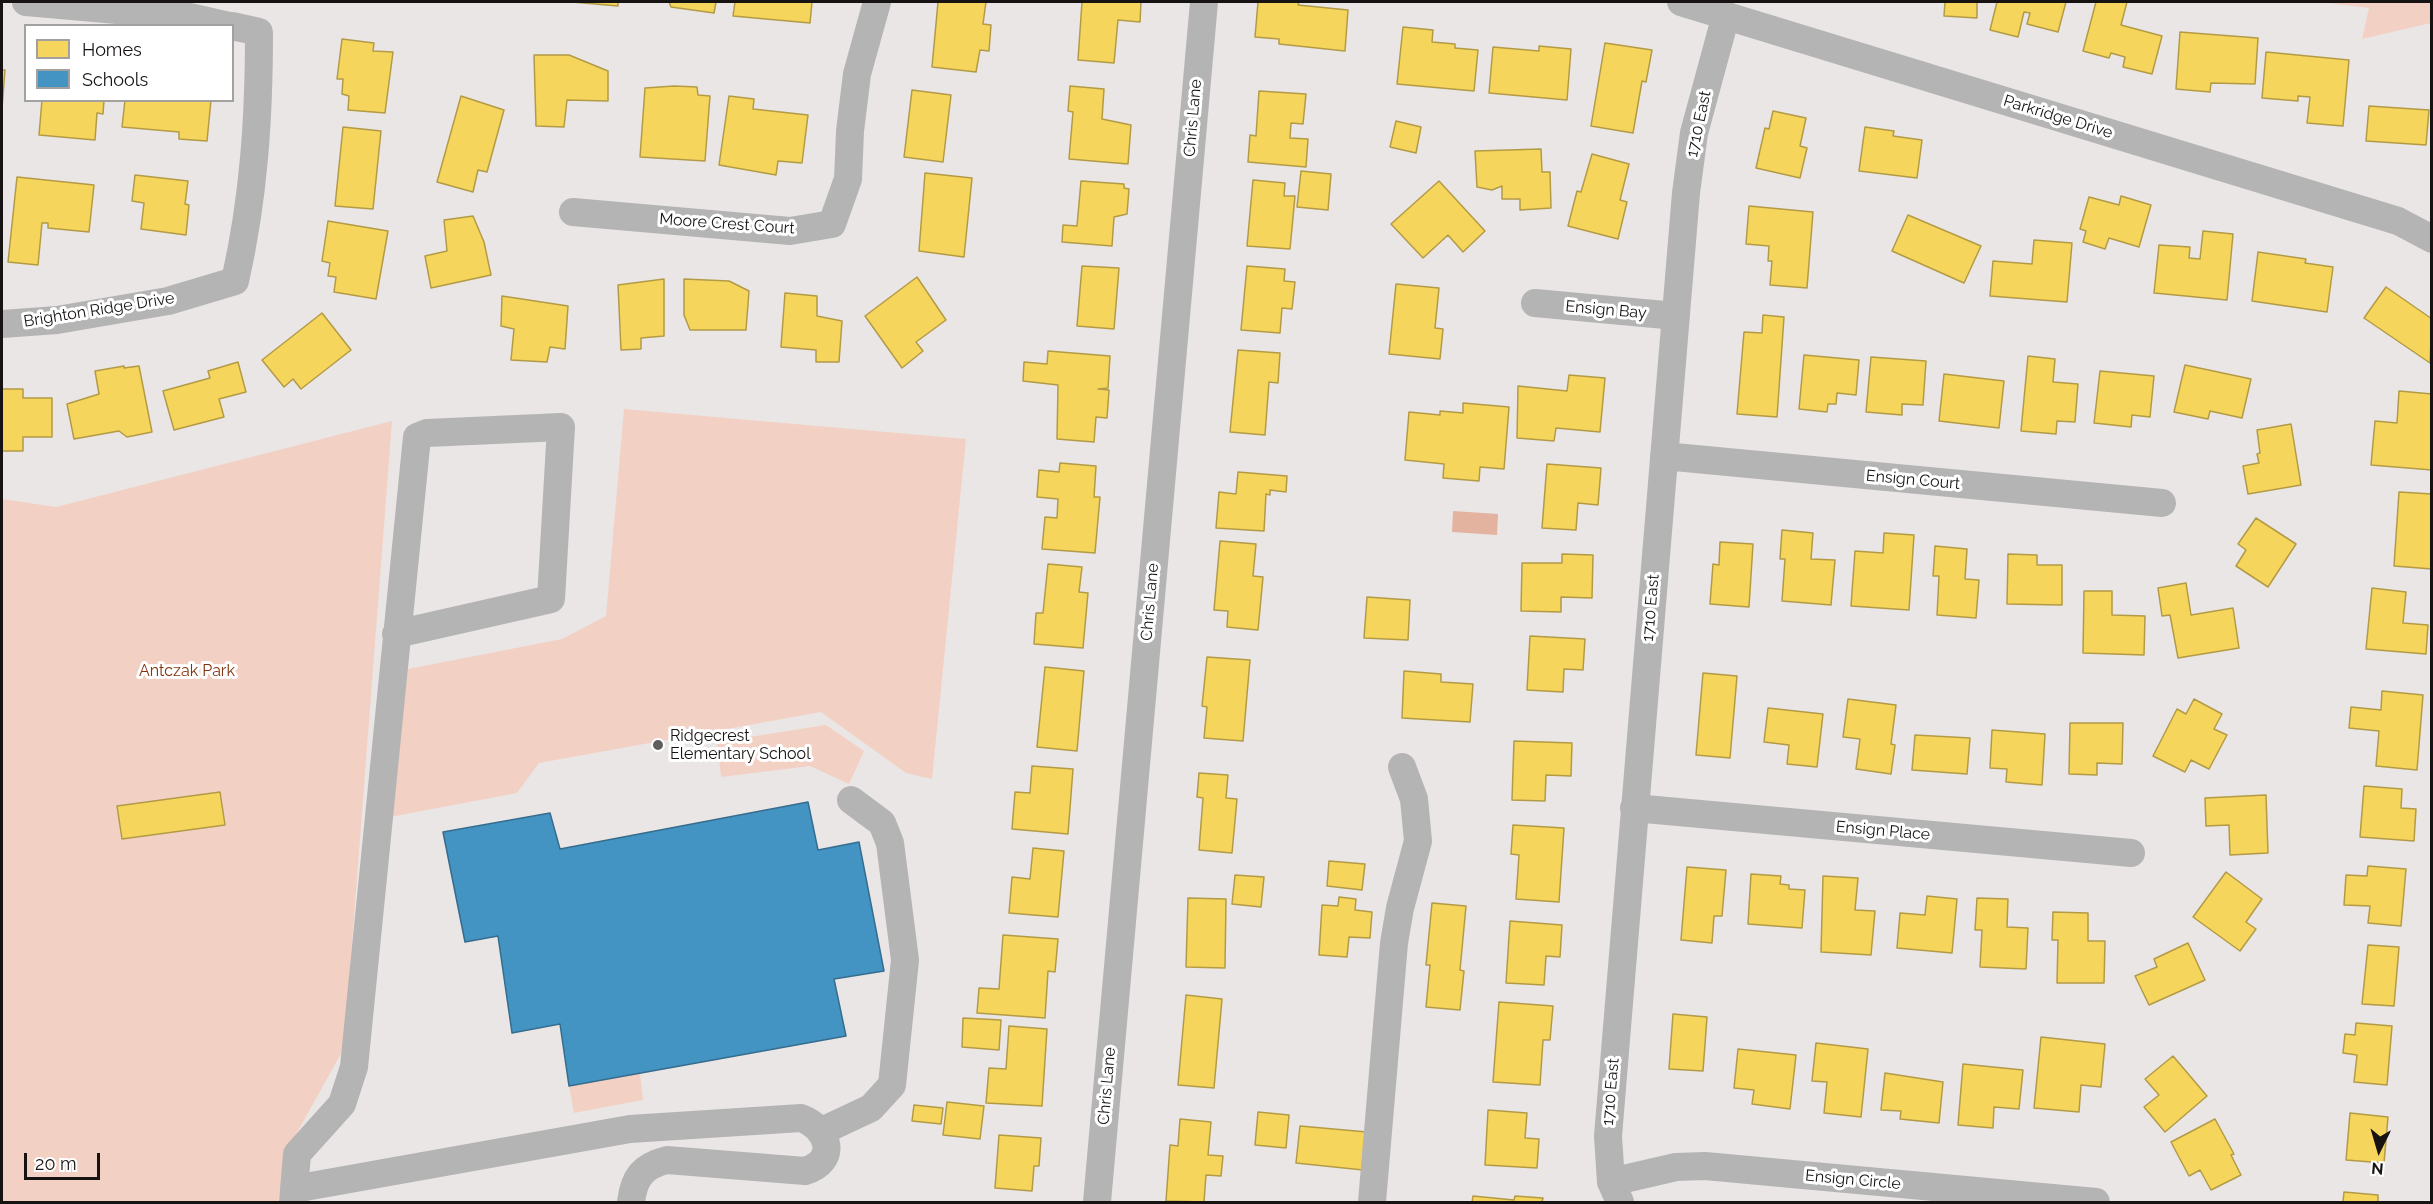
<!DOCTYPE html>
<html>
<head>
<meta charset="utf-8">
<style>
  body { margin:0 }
  #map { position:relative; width:2433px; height:1204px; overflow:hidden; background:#eae6e5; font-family:Raleway,sans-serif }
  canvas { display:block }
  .frame { position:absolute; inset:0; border:3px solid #161312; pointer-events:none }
  .legend { position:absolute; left:24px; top:24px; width:210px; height:78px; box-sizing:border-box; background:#fff; border:2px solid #a2a1a0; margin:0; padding:8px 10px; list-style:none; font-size:18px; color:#161312 }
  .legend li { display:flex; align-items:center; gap:12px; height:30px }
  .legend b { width:30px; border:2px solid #a2a1a0 }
  .north { position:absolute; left:2349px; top:1120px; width:60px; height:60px; -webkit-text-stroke:4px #fff; paint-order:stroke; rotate:185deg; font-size:16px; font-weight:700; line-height:24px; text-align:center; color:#161312 }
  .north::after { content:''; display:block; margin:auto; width:21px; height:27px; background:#161312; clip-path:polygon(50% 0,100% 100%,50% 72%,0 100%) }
  .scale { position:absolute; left:24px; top:1153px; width:76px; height:27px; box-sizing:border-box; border:3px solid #161312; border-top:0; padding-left:8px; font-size:18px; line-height:21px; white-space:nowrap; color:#161312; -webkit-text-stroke:4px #fff; paint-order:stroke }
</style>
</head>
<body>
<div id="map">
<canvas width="2433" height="1204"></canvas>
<div class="frame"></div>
<ul class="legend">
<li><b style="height:16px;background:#f6d55c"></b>Homes</li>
<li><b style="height:16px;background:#4393c3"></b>Schools</li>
</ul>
<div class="north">N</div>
<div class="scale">20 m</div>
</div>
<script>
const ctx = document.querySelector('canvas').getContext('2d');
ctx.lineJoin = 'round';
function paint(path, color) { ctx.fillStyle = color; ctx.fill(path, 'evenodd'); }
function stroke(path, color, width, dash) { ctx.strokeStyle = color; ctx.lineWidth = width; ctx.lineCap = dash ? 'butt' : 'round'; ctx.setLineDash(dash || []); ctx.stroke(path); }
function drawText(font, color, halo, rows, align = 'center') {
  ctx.font = font + ' Raleway,sans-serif'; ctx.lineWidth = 6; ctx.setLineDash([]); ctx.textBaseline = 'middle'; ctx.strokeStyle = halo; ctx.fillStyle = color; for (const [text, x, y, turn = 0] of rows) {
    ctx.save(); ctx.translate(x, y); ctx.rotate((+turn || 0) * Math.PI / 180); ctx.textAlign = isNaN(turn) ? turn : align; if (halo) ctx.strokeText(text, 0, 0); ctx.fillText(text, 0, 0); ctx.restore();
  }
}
const green = new Path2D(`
  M2319,2H2431V23L2362,39L2369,8Z
  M624,409L966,439L932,779L906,773L821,712L539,763L517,793L390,817L408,669L562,639L606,616Z
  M392,421L344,1048L287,1151L278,1202H2V499L56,507Z
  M826,725L864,751L849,784L810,766L721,777L717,742Z
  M640,1073L643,1100L574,1113L569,1086Z`);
const water = new Path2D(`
  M1453,511L1498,514L1497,535L1452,532Z`);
const homes = new Path2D(`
  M572,2H618V6Z
  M669,2H716L714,13L671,7Z
  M735,2H812L810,23L733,16Z
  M938,2H986L983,24L991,25L989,51L980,50L976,72L932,67Z
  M1082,2H1141L1140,22L1118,20L1114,63L1078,60Z
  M1258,2H1299L1298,5L1348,10L1345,51L1279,44V39L1255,37Z
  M1945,2H1977V18L1944,16Z
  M1997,2H2066L2058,32L2027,24L2030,13L2024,12L2018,37L1990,30Z
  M2096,2H2127L2121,25L2162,36L2152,74L2123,67L2125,57L2111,53L2109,58L2083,51Z
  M1403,27L1433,30L1432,42L1455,44V48L1478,50L1474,91L1397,84Z
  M2180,32L2258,38L2255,84L2211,83L2210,92L2176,89Z
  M342,39L374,43L373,51L393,52L385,113L348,110L349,96L342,94L343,79H337Z
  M1605,43L1652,50L1646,82L1642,81L1633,133L1591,126Z
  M1539,46L1571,49L1567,100L1489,93L1493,47L1539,51Z
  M2266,52L2349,60L2343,126L2307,123L2310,97L2298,96V101L2262,98Z
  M534,55H569L608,71V101L567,100L564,127L536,126Z
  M2,70H5L2,108Z
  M674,86L697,87L698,95L710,96L705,161L640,157L645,88Z
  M1070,86L1104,89L1102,119L1131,125L1128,164L1069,159L1073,112L1068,111Z
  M912,90L951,95L943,162L904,157Z
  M1259,91L1306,94L1303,124L1291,123L1290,138L1308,139L1306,167L1248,162L1250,135L1256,136Z
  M461,96L504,110L487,172L478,170L473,192L437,182Z
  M729,96L754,99L753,109L808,115L802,163L778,161L776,175L719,165Z
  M42,100H104L103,114L97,113L95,140L39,135Z
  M125,100H211L207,141L179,139V132L122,127Z
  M2369,106L2429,110L2426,145L2366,141Z
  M1773,111L1806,118L1800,146L1807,148L1800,178L1756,168L1765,128L1769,129Z
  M1396,121L1421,127L1416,153L1390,147Z
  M343,127L381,131L373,209L335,206Z
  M1865,127L1894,131L1893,136L1922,140L1917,178L1859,171Z
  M1541,149L1542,172H1550L1551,208L1520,210V199H1502V186L1492,190L1477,187L1475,151Z
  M1592,154L1629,164L1620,200L1627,202L1618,239L1568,226L1577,191L1581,192Z
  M1301,171L1331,174L1328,210L1297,207Z
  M925,173L972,178L964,257L919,251Z
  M135,175L188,181L185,204L189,205L186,235L141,229L144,203L132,201Z
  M17,177L94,185L89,232L48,228V223H42L38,265L8,262Z
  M1253,180L1285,183L1284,196H1295L1290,249L1247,246Z
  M1081,181L1124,184V188L1129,189L1127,214L1114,217L1112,246L1062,242L1063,225L1077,226Z
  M1439,181L1485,231L1463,252L1448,235L1423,258L1391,224Z
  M2121,196L2151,205L2139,247L2109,238L2105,249L2083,242L2086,231L2080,229L2089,197L2119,205Z
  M1749,206L1813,212L1807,288L1770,285L1772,261H1768L1769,246L1746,244Z
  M1908,215L1981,246L1964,283L1892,251Z
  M473,216L484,242L491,275L431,288L425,256L447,251L444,220Z
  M328,221L388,231L376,299L334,292L336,277L328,276L330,263L322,261Z
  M2203,231L2233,234L2227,300L2154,293L2159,245L2190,247L2189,258L2200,259Z
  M2034,240L2072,243L2067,302L1990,296L1993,261L2032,264Z
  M2258,252L2306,259L2305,263L2333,267L2327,312L2252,301Z
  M1082,266L1119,268L1114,329L1077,326Z
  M1247,266L1285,269L1284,281L1295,282L1292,309L1282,308L1280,333L1241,330Z
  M917,277L946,320L916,342L923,351L902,368L865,316Z
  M664,279V336L641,338V349L621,350L618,285Z
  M684,279L729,281L749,291L746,330H690L684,315Z
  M1396,284L1439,288L1435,328L1443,329L1440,359L1389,354Z
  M2386,287L2432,319L2430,363L2364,318Z
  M785,293L817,296V316L842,321L839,362H816V350L781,347Z
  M502,296L568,306L565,349L550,347L547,362L511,360L514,329L501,326Z
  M322,313L351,350L301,389L293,379L284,387L262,360Z
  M1763,315L1784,317L1777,417L1737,414L1744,332L1762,333Z
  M1238,350L1280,353L1278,383L1269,382L1265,435L1230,432Z
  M1048,351L1110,356L1108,388L1098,389L1109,390L1107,418L1096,417L1094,442L1057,439L1058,385L1023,381L1024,362L1047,364Z
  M1804,355L1859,360L1856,395L1837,393L1836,404H1828L1827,412L1799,409Z
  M2028,356L2055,359L2053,382L2078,384L2075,422L2057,421L2056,434L2021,431Z
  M1871,357L1926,361L1923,405L1902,404V415L1866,412Z
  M238,362L246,392L219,399L224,417L174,430L163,391L210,378L208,371Z
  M2185,365L2251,379L2242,418L2210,411L2208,419L2174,412Z
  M124,366V368L139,366L152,432L127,437L119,431L74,439L67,404L99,394L95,371Z
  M2100,371L2154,376L2150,417L2132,415L2131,427L2094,423Z
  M1944,374L2004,381L1999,428L1939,421Z
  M1569,375L1605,378L1600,432L1556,428L1554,441L1517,438L1518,386L1567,391Z
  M2,389H23V398H52V437H23V451H2Z
  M2399,391L2432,394V470L2371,465L2375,421L2397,423Z
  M1463,403L1509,407L1504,469L1480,467L1479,481L1443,478L1444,464L1405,460L1409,412L1440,415V411L1463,413Z
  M2291,424L2301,485L2248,494L2243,466L2259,463L2257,454L2260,453L2257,430Z
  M1060,463L1096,466L1094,497H1100L1095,553L1042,549L1045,517L1057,518L1058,499L1037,497L1039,470L1059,472Z
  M1547,464L1601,468L1598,505L1578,503L1576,530L1542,528Z
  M1238,472L1287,476L1286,492L1270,490V495L1266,494L1264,531L1216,528L1219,492L1236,494Z
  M2399,492L2432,494V569L2394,566Z
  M2256,518L2296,544L2268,587L2236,566L2246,550L2238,544Z
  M1782,530L1813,533L1811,559L1835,560L1831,605L1782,601L1785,559H1780Z
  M1884,533L1914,535L1909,610L1851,606L1855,551L1883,553Z
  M1220,541L1256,544L1253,576L1263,577L1258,630L1227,627L1228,611L1214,610Z
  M1720,542L1753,544L1749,607L1710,604L1713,564L1719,565Z
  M1935,546L1967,549L1965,579L1979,580L1976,618L1937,615L1939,576H1933Z
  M1562,554L1593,555L1592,598L1561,597V612L1521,611L1522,563H1562Z
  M2008,554L2037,555V565H2062V605L2007,604Z
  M1048,564L1082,567L1079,592L1088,593L1083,648L1034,644L1036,613H1043Z
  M2186,583L2191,615L2233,608L2239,648L2178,658L2170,615L2162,616L2158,588Z
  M2372,588L2406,592L2403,623L2428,625L2426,654L2366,649Z
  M2084,591H2112V615L2145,616L2144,655L2083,653Z
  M1367,597L1410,600L1408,640L1364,638Z
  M1530,636L1585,639L1583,670L1564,669L1563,692L1527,690Z
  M1207,657L1250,660L1243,741L1204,738L1207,707L1202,706Z
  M1045,667L1084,671L1077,751L1037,747Z
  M1404,671L1441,674V682L1473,684L1470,722L1402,718Z
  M1703,673L1737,676L1730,758L1696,755Z
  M2382,691L2423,695L2417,770L2376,766L2379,731L2349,728L2351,707L2381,710Z
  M1848,699L1896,705L1891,744L1895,745L1891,774L1856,769L1860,739L1843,737Z
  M2194,699L2222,714L2214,729L2227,735L2209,769L2191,760L2185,772L2153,756L2177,709L2186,714Z
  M1768,708L1823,714L1817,767L1787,764L1789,745L1764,742Z
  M2070,723H2123L2122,764L2097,763V775L2069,774Z
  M1992,730L2045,734L2042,785L2006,782L2007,769L1990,768Z
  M1915,735L1970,738L1967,774L1912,770Z
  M1514,741L1572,743L1571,776L1546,775L1545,801L1512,800Z
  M1032,766L1073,769L1068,834L1012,829L1015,792L1030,793Z
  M1199,773L1228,775L1226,798L1237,799L1232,853L1199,850L1203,798L1197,797Z
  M2364,786L2402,789L2401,808L2416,809L2414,841L2360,837Z
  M220,792L225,825L122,839L117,806Z
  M2266,795L2268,853L2230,855L2229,825L2206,826L2205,798Z
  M1513,825L1564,828L1559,902L1516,899L1519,855L1511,854Z
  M1033,848L1064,851L1058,917L1009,913L1012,877L1030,879Z
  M1329,861L1365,864L1362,890L1327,886Z
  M2368,866L2406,869L2401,926L2368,923L2370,906L2344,905L2346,875L2367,876Z
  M1687,867L1726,870L1722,916H1714L1712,943L1681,940Z
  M2226,872L2262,899L2246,922L2256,929L2240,951L2193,917Z
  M1751,874L1781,876L1780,884L1789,885V889L1805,890L1802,928L1748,924Z
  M1235,875L1264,877L1261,907L1232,904Z
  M1823,876L1858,878L1855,910L1875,911L1871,955L1821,952Z
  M1927,896L1957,899L1952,953L1897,948L1900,913L1925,915Z
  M1339,897L1356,899L1355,910L1372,912L1370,938L1349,937L1347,957L1319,955L1322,905L1338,906Z
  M1188,898L1226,899L1225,968L1186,967Z
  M1977,898L2008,899L2007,927L2028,928L2026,969L1980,967L1982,930H1975Z
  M1432,903L1466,906L1460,970L1464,971L1460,1010L1426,1007L1430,965H1426Z
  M2053,912L2088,913V941H2105L2104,983H2057L2058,940H2052Z
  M1510,921L1562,925L1560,957L1546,956L1544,985L1506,983Z
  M1003,935L1058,939L1055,972L1048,971L1045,1018L977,1013L979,988L999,989Z
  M2188,943L2205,980L2149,1005L2135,976L2157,967L2154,959Z
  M2368,945L2399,947L2394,1006L2362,1004Z
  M1186,995L1222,999L1214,1088L1178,1085Z
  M1499,1002L1553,1006L1550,1040H1543L1540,1085L1493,1082Z
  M1673,1014L1707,1017L1703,1071L1669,1069Z
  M963,1018L1001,1020L999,1050L962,1047Z
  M2356,1023L2392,1026L2387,1085L2354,1082L2357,1055L2343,1053L2345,1034L2355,1035Z
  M1009,1026L1047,1029L1042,1106L986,1103L989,1068L1006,1069Z
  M2041,1037L2105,1044L2101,1087L2081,1085L2079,1112L2034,1108Z
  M1816,1043L1868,1049L1861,1117L1824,1113L1827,1082L1812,1081Z
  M1738,1049L1796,1055L1790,1109L1752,1104L1754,1090L1734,1088Z
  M2173,1056L2207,1096L2165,1132L2144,1107L2159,1095L2145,1079Z
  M1963,1064L2023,1070L2019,1109L1994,1107L1993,1128L1958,1125Z
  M1885,1073L1943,1082L1939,1123L1900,1119L1901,1111L1881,1110Z
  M947,1102L984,1106L980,1139L943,1135Z
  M914,1105L943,1108L941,1124L912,1121Z
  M1488,1110L1527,1113L1525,1138L1539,1139L1537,1168L1485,1165Z
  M1258,1112L1289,1115L1286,1148L1255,1145Z
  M2350,1113L2388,1117L2384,1163L2346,1160Z
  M1180,1119L1211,1122L1208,1155L1223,1156L1221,1176L1206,1175L1204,1202L1166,1201L1170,1145L1178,1146Z
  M2215,1119L2234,1154L2231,1155L2241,1175L2211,1190L2200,1170L2189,1176L2171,1142Z
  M1300,1126L1367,1132L1363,1170L1296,1163Z
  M999,1135L1041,1138L1039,1166H1034L1032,1191L995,1188Z
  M2344,1192L2378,1195V1202H2343Z
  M1473,1196L1514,1200L1515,1196L1543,1198L1542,1202H1472Z`);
const schools = new Path2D(`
  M808,802L818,850L859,842L884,971L834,979L846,1036L569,1086L560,1024L512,1033L498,936L465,942L443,832L550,813L560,849Z`);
const minor = new Path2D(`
  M26,2L185,16L229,26
  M1681,2L2398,221L2432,239
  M573,212L790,231L832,224L848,179L850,131L857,74L877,2
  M1535,303L1676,316
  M2,324L57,320L168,301L235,281C254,197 259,117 259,32L232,26
  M1664,456L2162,503
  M1634,808L2131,853
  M822,1131L871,1108L892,1085L905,960L890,843L882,823L851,800
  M1611,1182L1676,1167L1705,1166L2096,1202
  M294,1189L630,1129L801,1118C830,1129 838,1161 805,1171L667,1160C643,1166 634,1177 631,1202
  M293,1202L297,1154L342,1104L354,1067L417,437L427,433L561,427L551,599L396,634
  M1097,1202L1204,2
  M1372,1202L1394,943L1400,908L1418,841L1414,799L1402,767
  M1620,1202L1611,1182L1608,1136L1686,193L1694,133L1726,15`);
const markers = [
  [658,745,6,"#605d5c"]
];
const streetNames = [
  ["Parkridge Drive",2058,117,17],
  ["Chris Lane",1193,118,-85],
  ["1710 East",1699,124,-78],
  ["Moore Crest Court",727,224,4],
  ["Brighton Ridge Drive",99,310,-9],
  ["Ensign Bay",1606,310,5],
  ["Ensign Court",1913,480,5],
  ["Chris Lane",1150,602,-85],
  ["1710 East",1651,608,-85],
  ["Ensign Place",1883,831,5],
  ["Chris Lane",1107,1086,-85],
  ["1710 East",1611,1092,-85],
  ["Ensign Circle",1853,1180,5]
];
const parkNames = [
  ["Antczak Park",187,671]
];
const poiNames = [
  ["Ridgecrest",670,736],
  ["Elementary School",670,754]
];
paint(green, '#f2d1c4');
paint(water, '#e3b3a0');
paint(homes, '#f6d55c');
stroke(homes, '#b39b46', 1.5);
paint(schools, '#4393c3');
stroke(schools, '#366d8e', 1.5);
stroke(minor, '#b5b4b4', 28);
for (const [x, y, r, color] of markers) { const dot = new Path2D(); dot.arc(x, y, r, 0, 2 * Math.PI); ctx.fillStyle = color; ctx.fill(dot); stroke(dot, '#fff', 2); }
drawText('16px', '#161312', '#fff', streetNames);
drawText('16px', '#82330d', '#fff', parkNames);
drawText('16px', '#161312', '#fff', poiNames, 'left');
</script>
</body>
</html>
